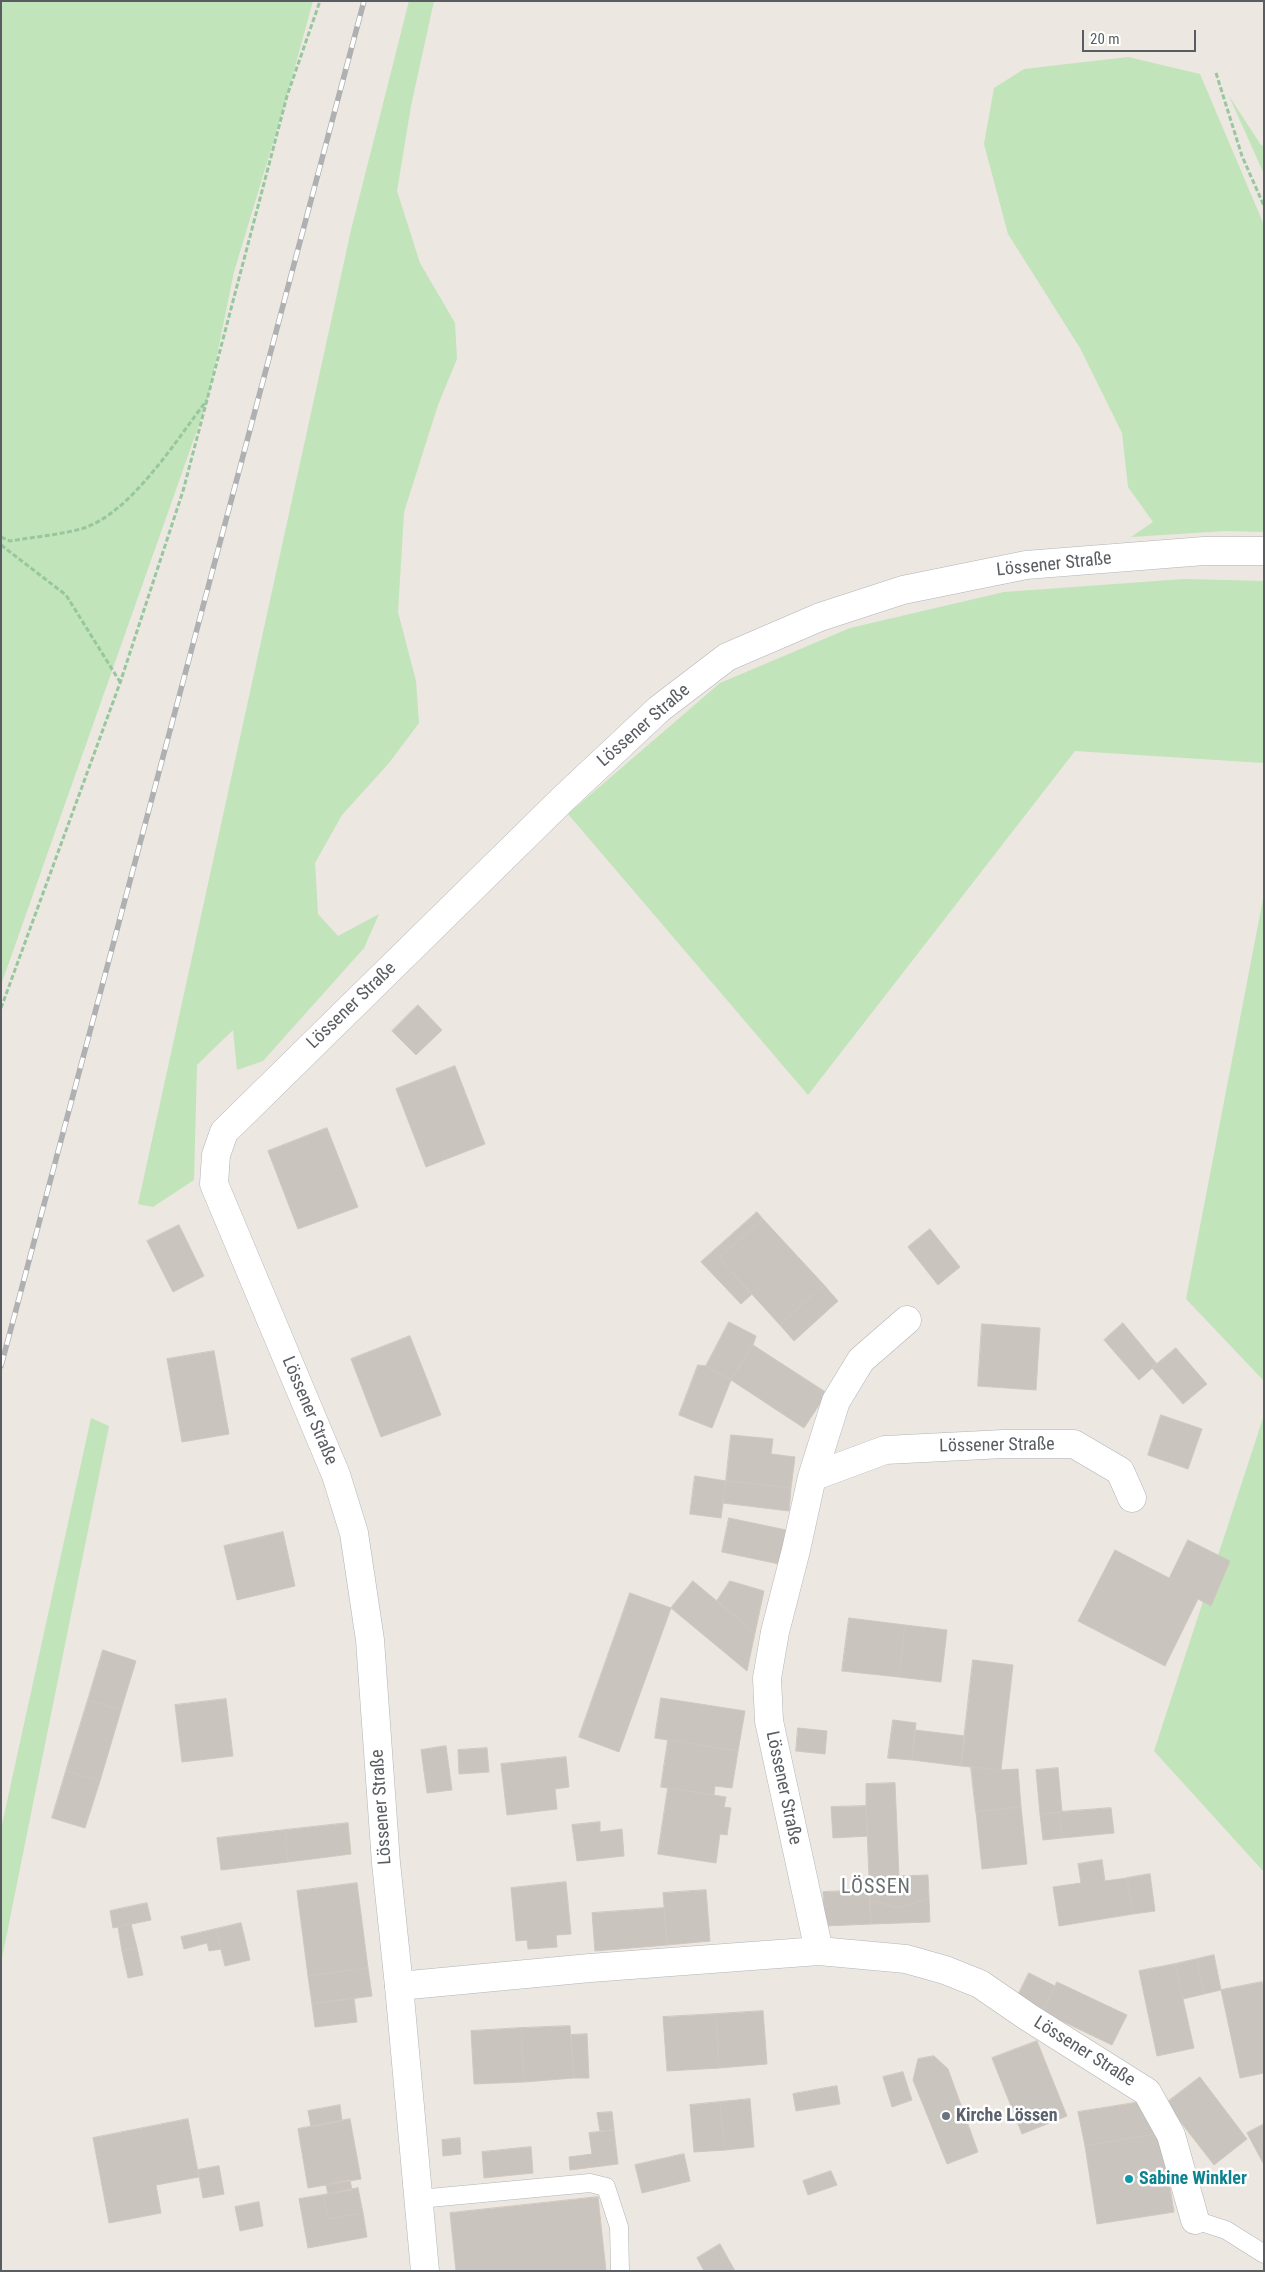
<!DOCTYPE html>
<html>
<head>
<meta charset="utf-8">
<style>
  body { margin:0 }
  #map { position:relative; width:1265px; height:2272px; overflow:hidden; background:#ece7e0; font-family:"Roboto Condensed",sans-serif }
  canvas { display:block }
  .frame { position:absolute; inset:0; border:2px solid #595d61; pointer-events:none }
  .scale { position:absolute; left:1082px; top:30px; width:114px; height:22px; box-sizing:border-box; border:2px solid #595d61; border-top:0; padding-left:6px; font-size:15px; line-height:18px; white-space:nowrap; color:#595d61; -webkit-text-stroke:4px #fff; paint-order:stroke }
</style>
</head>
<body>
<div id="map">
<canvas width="1265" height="2272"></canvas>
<div class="frame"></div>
<div class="scale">20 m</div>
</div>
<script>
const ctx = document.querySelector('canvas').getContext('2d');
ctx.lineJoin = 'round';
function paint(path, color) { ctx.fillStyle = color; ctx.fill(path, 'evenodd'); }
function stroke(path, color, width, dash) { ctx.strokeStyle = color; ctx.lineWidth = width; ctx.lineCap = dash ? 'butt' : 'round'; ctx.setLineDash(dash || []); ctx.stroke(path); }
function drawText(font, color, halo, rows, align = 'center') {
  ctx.font = font + ' "Roboto Condensed",sans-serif'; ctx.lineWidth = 5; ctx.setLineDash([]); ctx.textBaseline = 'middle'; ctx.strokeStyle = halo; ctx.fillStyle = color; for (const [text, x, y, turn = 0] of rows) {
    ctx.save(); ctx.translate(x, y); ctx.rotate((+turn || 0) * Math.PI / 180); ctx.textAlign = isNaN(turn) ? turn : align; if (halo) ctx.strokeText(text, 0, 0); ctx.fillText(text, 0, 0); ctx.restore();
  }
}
const green = new Path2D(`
  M1,1H313L287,96L234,272L208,399L1,985Z
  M409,1H434L411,106L397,191L420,263L455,323L457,359L438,405L404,512L398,612L416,681L419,723L389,763L342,815L315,863L318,914L338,936L379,914L364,948L263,1061L237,1070L233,1030L197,1065L194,1180L153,1207L138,1204L351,230Z
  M1128,57L1200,74L1264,225V532L1226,531L1131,537L1153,522L1128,487L1122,433L1080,348L1008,234L984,144L994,88L1024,69Z
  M1229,96L1261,145L1264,146V174Z
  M1184,579L1264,581V763L1075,751L808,1095L568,814L720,683L850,628L1004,592Z
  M1264,894V1381L1186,1299Z
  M1264,1415V1872L1154,1751Z
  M91,1418L109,1426L1,1963V1829Z`);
const building = new Path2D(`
  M418,1005L442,1030L416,1055L392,1031Z
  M455,1066L485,1144L426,1167L396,1089Z
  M327,1128L358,1207L298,1229L268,1151Z
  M757,1212L763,1219L719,1258L752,1294L741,1304L701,1262Z
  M763,1219L824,1285L780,1325L719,1258Z
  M179,1225L204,1276L173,1292L147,1241Z
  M930,1229L960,1267L938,1285L908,1247Z
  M824,1285L838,1301L794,1341L780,1325Z
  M729,1322L756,1336L753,1345L731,1380L706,1366Z
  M1123,1323L1157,1364L1139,1380L1104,1340Z
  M982,1324L1040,1328L1036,1390L978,1386Z
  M410,1336L441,1415L381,1437L351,1359Z
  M753,1345L827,1393L804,1428L731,1380Z
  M1176,1348L1207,1384L1183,1404L1152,1368Z
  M214,1351L229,1434L182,1442L167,1359Z
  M698,1365L706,1366L731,1380L712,1428L679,1415Z
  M1161,1415L1202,1429L1188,1469L1148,1455Z
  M731,1435L773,1439L771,1454L795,1457L791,1488L726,1481Z
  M695,1476L726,1481L721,1518L690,1514Z
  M726,1481L791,1488L789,1511L723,1503Z
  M729,1518L786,1530L779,1564L722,1552Z
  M283,1532L295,1586L237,1600L224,1546Z
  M1188,1540L1230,1561L1211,1606L1198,1599L1165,1666L1078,1621L1115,1550L1169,1578Z
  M693,1581L755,1633L747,1671L671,1608Z
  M730,1581L764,1591L755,1633L717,1601Z
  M630,1593L671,1608L619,1752L579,1737Z
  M849,1618L905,1625L899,1677L842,1671Z
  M905,1625L947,1630L941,1682L899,1677Z
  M103,1650L136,1661L121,1710L88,1700Z
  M973,1660L1013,1665L1001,1770L961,1766Z
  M661,1698L745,1711L738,1751L655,1738Z
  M226,1699L233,1756L182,1762L175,1705Z
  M88,1700L121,1710L100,1781L66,1771Z
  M893,1720L916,1723L912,1760L888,1758Z
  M798,1728L827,1731L825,1754L796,1751Z
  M915,1730L965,1736L961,1766L912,1760Z
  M668,1740L738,1751L732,1788L715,1786L714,1795L661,1787Z
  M446,1746L452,1790L427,1793L421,1750Z
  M487,1748L489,1772L459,1774L458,1750Z
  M566,1757L569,1787L555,1789L557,1809L507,1815L501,1764Z
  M971,1767L1001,1770L1018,1769L1021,1807L976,1812Z
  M1058,1768L1062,1812L1040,1814L1036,1770Z
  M66,1771L100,1781L85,1828L52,1818Z
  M895,1783L899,1876L928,1875L929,1898L899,1908L870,1900L866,1806V1784Z
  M668,1788L726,1797L724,1807L731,1808L727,1835L720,1834L716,1863L658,1854Z
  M866,1806L868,1836L833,1838L831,1807Z
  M1021,1807L1027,1864L982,1869L976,1812Z
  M1111,1808L1114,1833L1062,1838L1059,1812Z
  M1059,1812L1062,1838L1043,1840L1040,1814Z
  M600,1822V1832L622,1829L624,1856L577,1861L572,1825Z
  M348,1823L351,1854L288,1862L285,1830Z
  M285,1830L288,1862L221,1870L217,1838Z
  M1102,1860L1105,1881L1127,1878L1133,1914L1059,1926L1053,1887L1081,1883L1078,1864Z
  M1150,1874L1155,1911L1133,1914L1127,1878Z
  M566,1882L571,1934L556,1935L557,1947L528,1949L527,1940L516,1941L511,1888Z
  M357,1883L368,1968L308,1976L297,1891Z
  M706,1890L710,1941L667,1945L663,1893Z
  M869,1890L871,1924L825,1926L823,1892Z
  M929,1898L930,1922L871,1924L870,1900L899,1908Z
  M147,1903L151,1920L113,1928L110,1911Z
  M664,1908L667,1945L595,1951L592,1913Z
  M241,1923L250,1960L225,1966L216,1929Z
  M131,1924L137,1948L122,1951L118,1927Z
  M216,1929L221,1949L209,1951L207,1943L184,1949L181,1937Z
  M137,1948L143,1975L128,1978L122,1951Z
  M1214,1955L1221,1990L1204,1994L1197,1959Z
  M1197,1959L1204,1994L1183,1999L1175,1964Z
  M1175,1964L1194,2048L1157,2056L1139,1971Z
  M368,1968L372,1996L312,2004L308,1976Z
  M1029,1973L1055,1986L1043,2012L1016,1999Z
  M1057,1982L1127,2015L1112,2045L1043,2012Z
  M1262,1982L1264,1990V2073L1240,2078L1221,1990Z
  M354,1998L357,2022L315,2027L312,2004Z
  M763,2011L767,2064L719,2068L716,2014Z
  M716,2014L719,2068L667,2071L663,2017Z
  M570,2026L574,2078L524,2082L521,2028Z
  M521,2028L524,2082L474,2084L471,2031Z
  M587,2034L589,2078H574L571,2035Z
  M1037,2041L1067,2116L1022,2134L992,2058Z
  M934,2056L948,2069L978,2152L947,2164L913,2080L918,2059Z
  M903,2072L912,2100L892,2107L883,2077Z
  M1200,2077L1247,2139L1214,2165L1166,2103Z
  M837,2086L840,2104L796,2111L793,2094Z
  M750,2099L754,2147L725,2150L720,2102Z
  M720,2102L725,2150L694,2152L690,2105Z
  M1140,2102L1161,2133L1085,2146L1078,2112Z
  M340,2105L342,2121L311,2127L308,2111Z
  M612,2112L614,2130L600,2131L597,2113Z
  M188,2119L199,2177L156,2185L161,2213L109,2223L93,2138Z
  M350,2119L361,2179L308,2188L298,2129Z
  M1264,2124V2162L1263,2163L1247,2133Z
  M614,2130L618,2164L570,2170L569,2157L592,2154L589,2133Z
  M1161,2133L1174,2212L1097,2224L1085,2146Z
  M460,2138L461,2154L443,2156L442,2140Z
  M531,2147L533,2173L484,2178L482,2152Z
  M684,2154L690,2181L642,2193L635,2165Z
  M219,2166L224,2194L203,2198L198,2170Z
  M831,2171L837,2185L808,2195L803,2181Z
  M350,2180L352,2190L328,2194L326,2185Z
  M358,2188L363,2213L328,2219L323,2195Z
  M323,2195L328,2219L363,2213L367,2237L308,2248L299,2199Z
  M598,2197L606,2271H456L450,2213Z
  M259,2202L263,2226L240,2231L235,2207Z
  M720,2244L735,2271H704L697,2258Z`);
const path = new Path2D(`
  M1216,73L1242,156L1264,206
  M1,537L10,541C33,537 58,535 81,529C131,514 176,440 207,400
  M1,545L66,595L120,682
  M1,1008L120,683L183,491L287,96L320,1`);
const service = new Path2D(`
  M419,2199L590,2183L606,2187L619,2227L620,2271
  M1195,2220L1226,2230L1264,2254`);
const minor = new Path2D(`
  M812,1477L836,1401L861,1360L907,1320
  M819,1951L769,1721L767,1678L775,1632L796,1550L812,1477L885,1450L1004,1444H1074L1120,1471L1132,1498
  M399,1986L590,1968L819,1951L906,1959L945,1970L980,1984L1028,2017L1147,2092L1171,2135L1195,2220`);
const tertiary = new Path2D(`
  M425,2271L399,1986L386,1863L370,1640L354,1533L336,1475L214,1184L216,1155L224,1132L564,798L659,709L727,657L820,617L903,590L1026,565L1204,551H1264`);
const rail = new Path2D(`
  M1,1366L364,1`);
const markers = [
  [946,2116,5,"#6b7280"],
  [1129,2179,5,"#0f9aa8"]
];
const streetNames = [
  ["Lössener Straße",1054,565,-6],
  ["Lössener Straße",644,726,-41],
  ["Lössener Straße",352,1006,-44],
  ["Lössener Straße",309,1411,67],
  ["Lössener Straße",997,1446,-1],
  ["Lössener Straße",783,1788,78],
  ["Lössener Straße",382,1807,-94],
  ["Lössener Straße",1084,2052,32]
];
const worshipNames = [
  ["Kirche Lössen",956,2116]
];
const cultureNames = [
  ["Sabine Winkler",1139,2179]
];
const quarterNames = [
  ["LÖSSEN",876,1888]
];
paint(green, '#c1e4bb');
paint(building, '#c9c4be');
stroke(building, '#d0c8be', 1);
stroke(service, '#b1b4b8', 19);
stroke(minor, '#b1b4b8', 29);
stroke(tertiary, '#b1b4b8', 29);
stroke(path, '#97c79e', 3, [5, 2.5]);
stroke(service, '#fff', 18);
stroke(minor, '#fff', 28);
stroke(tertiary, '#fff', 28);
stroke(rail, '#afb0b1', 5.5);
stroke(rail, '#fff', 4, [11]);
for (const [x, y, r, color] of markers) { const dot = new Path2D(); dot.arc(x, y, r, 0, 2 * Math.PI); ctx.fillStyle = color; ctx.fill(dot); stroke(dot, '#fff', 2); }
drawText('18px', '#595d61', '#fff', streetNames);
drawText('bold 18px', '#5b616d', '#fff', worshipNames, 'left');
drawText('bold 18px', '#0d838f', '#fff', cultureNames, 'left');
ctx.letterSpacing = '1px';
drawText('20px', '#696f73', '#fff', quarterNames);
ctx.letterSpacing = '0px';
</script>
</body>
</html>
